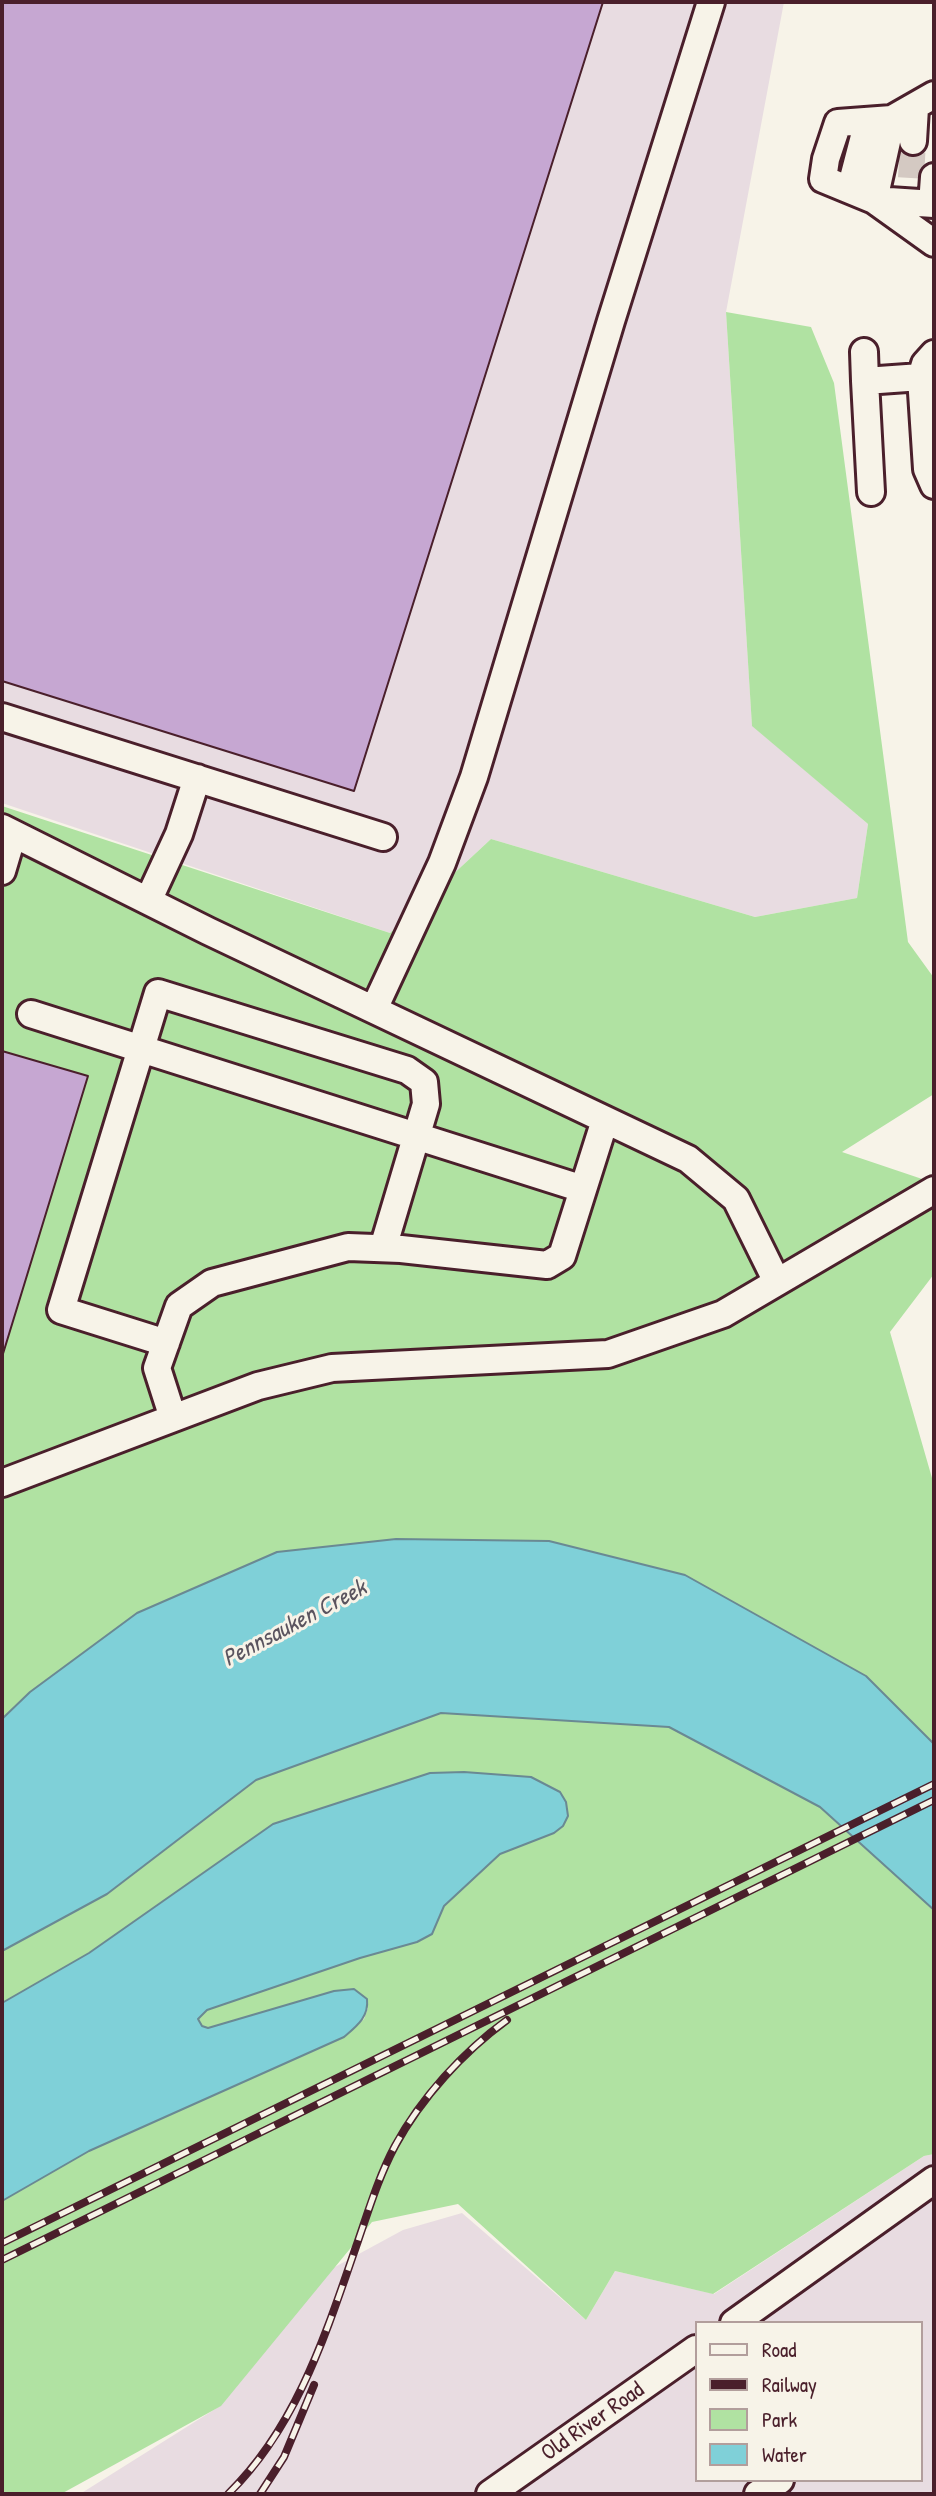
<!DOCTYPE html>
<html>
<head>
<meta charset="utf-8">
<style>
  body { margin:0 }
  #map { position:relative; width:936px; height:2496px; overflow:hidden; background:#f7f3e8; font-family:"Patrick Hand",sans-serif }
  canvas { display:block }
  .frame { position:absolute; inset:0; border:4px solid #4a1f2b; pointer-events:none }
  .legend { position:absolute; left:695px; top:2321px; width:228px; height:161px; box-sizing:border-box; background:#f7f3e8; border:2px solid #b29e9c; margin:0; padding:9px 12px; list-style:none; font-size:21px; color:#4a1f2b }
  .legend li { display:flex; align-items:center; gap:14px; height:35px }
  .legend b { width:35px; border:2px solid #b29e9c }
</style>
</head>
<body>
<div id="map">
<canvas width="936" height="2496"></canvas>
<div class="frame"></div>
<ul class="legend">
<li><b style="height:9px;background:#f7f3e8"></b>Road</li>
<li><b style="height:9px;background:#4a1f2b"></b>Railway</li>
<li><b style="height:19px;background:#b0e2a2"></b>Park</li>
<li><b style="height:19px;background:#7fd0d8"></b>Water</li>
</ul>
</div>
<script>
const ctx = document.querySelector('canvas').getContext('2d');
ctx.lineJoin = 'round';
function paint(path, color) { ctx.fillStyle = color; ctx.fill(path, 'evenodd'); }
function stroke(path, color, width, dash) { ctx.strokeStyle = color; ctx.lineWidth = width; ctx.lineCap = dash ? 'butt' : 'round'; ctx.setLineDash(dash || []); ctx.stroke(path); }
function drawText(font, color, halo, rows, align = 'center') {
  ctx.font = font + ' "Patrick Hand",sans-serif'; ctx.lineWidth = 6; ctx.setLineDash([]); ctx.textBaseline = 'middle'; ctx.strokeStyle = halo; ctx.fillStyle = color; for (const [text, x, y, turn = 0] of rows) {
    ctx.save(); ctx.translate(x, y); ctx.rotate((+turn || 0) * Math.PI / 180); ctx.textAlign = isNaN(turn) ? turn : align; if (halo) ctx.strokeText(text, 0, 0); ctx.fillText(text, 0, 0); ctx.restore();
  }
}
const built = new Path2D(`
  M2,2H784L726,312L752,725L868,824L857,898L755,917L491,839L390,933L2,803Z
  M934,2154V2494H80L220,2406L333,2268L403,2230L462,2213L586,2320L615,2271L714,2294L924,2156ZM696,2323H920V2480H696Z`);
const green = new Path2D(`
  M726,312L811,327L834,383L908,942L934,978V1094L842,1152L934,1183V1274L890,1332L934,1485V1744L866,1676L685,1575L549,1541L30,1692L2,1719V806L390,933L491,839L755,917L857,898L868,824L752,726Z
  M441,1713L669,1727L820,1807L934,1910V2154L924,2156L713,2294L615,2271L586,2320L458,2204L372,2222L221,2406L61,2494H2V2201L89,2151L344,2037L364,2019L368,2008L334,1991L208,2028L202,2027L198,2019L206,2010L360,1958L417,1942L432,1934L444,1906L500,1854L554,1833L531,1777L430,1773L273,1824L89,1953L2,2003V1951L107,1894L256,1780Z`);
const water = new Path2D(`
  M396,1539L549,1541L685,1575L866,1676L934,1744V1910L820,1807L669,1727L441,1713L256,1780L107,1894L2,1951V1719L30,1692L137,1613L277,1552Z
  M464,1772L531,1777L560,1792L566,1802L568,1816L563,1826L554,1833L500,1854L444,1906L432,1934L417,1942L360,1958L207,2010L198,2019L202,2026L208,2028L334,1991L354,1989L367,1999C369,2017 357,2026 344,2037L89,2151L2,2201V2003L89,1953L273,1824L430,1773Z`);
const building = new Path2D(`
  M2,2H603L354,791L2,681Z
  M2,1051L88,1076L2,1357Z`);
const minorTunnel = new Path2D(`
  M911,178L913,141`);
const minor = new Path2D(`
  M934,95L892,119L838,123L826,159L823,179L874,200L934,243
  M892,119L874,200L934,204
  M913,141L915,108
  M850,190L868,121
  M932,204L934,177
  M864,352L865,381
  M934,354L925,364L921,377L927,469L934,485
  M871,492L865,381L921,377
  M2,717L383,837
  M2,828L208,931L688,1159L736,1199L777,1282
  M2,871L13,834
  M148,901L179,834L197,778
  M374,1009L442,863L474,777L611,321L711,2
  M31,1014L583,1189
  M166,1343L61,1310L158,993L407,1070L424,1082L426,1104L383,1248
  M173,1418L157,1368L179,1306L212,1283L348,1247L401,1249L547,1265L562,1256L605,1120
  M2,1483L258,1386L332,1368L608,1354L723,1314L934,1190
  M734,2323L934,2180
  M490,2494L696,2349
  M758,2494L780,2480`);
const rail = new Path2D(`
  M2,2243L934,1784
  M2,2260L934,1800
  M228,2494C298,2426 327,2330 358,2241C369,2209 379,2176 395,2146C421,2098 463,2052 507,2020
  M260,2494L284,2457L314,2385`);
const streetNames = [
  ["Old River Road",593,2422,-35]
];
const waterNames = [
  ["Pennsauken Creek",295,1624,-28]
];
paint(built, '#e8dce1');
paint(green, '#b0e2a2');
paint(water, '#7fd0d8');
stroke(water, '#6a8993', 2);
paint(building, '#c6a7d2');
stroke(building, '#4a1f2b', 2);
stroke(minorTunnel, '#d4c9c2', 26, [26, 13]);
stroke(minor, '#4a1f2b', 32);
stroke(minor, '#f7f3e8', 26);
stroke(rail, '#4a1f2b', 8);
stroke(rail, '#f7f3e8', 5, [16]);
drawText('23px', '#4a1f2b', '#f7f3e8', streetNames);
drawText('italic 24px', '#5a545f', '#f7f3e8', waterNames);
</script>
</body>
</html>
